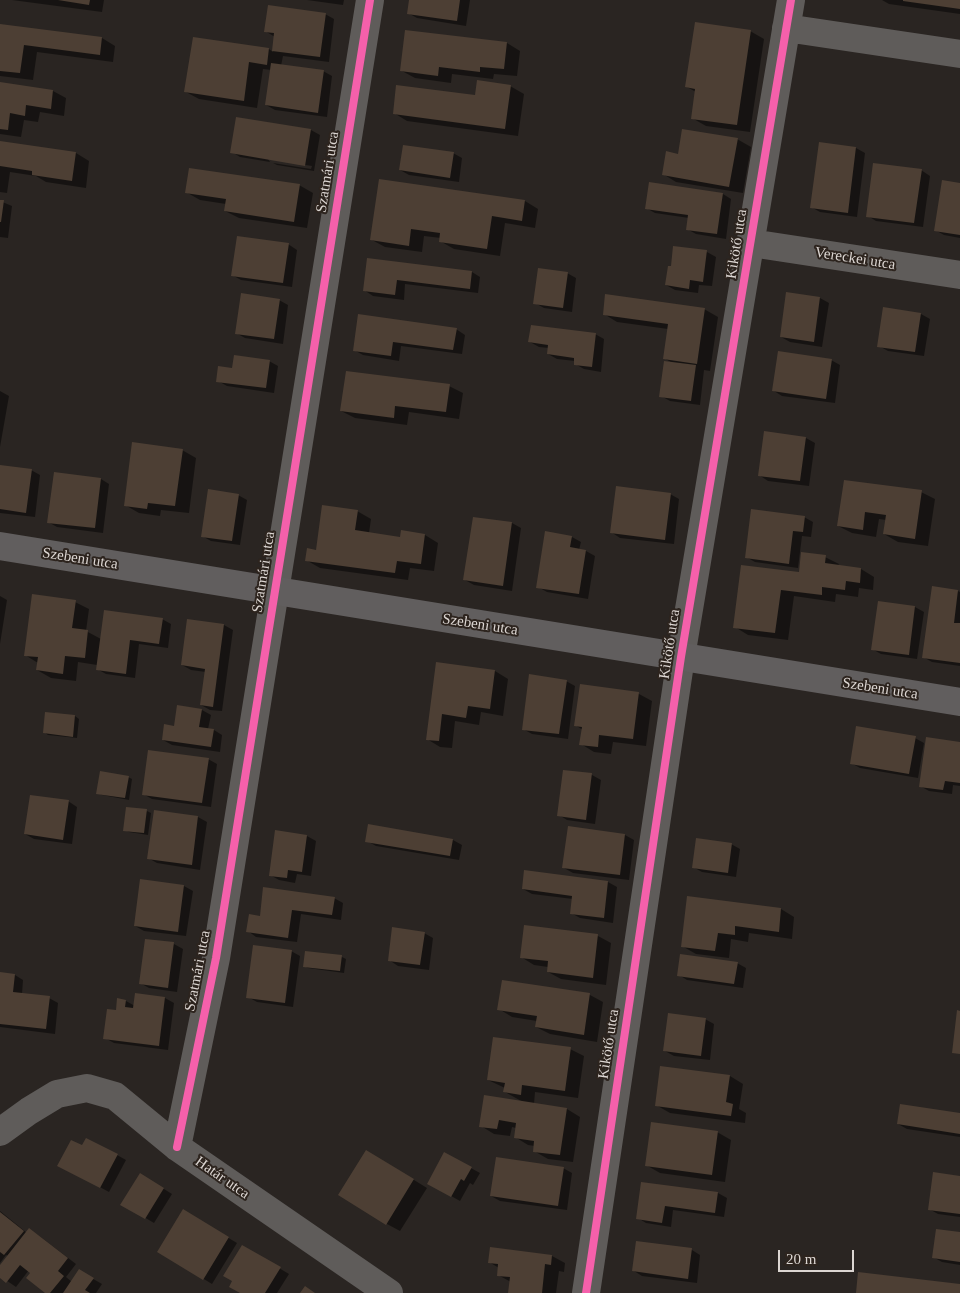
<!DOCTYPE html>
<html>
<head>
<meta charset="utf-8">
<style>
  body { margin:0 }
  #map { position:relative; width:960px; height:1293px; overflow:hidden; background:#2a2522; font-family:Georgia,serif }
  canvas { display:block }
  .scale { position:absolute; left:778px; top:1250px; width:76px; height:22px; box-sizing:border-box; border:2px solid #dcd6d2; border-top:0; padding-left:6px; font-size:15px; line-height:18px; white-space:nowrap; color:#dcd6d2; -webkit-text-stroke:4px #2d241e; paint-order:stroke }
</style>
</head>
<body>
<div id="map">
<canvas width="960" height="1293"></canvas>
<div class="scale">20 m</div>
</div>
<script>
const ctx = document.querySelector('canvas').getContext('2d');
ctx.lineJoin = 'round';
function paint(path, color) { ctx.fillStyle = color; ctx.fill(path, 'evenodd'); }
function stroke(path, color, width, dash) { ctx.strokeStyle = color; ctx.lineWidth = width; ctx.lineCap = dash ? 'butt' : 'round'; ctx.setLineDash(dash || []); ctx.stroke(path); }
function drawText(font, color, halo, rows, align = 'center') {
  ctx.font = font + ' Georgia,serif'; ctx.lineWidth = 4; ctx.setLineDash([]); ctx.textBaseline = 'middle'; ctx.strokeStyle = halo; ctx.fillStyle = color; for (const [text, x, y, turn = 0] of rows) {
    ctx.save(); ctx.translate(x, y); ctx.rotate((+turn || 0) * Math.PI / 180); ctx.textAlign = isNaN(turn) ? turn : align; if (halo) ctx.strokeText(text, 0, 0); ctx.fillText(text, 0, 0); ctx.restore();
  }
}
const shadow = new Path2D(`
  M12,0H104L102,12Z
  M307,0H344L343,5Z
  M410,0H470L466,26L417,18L408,13Z
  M882,0H960V14L889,4Z
  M325,14L334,19L329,62L283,56L281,66L323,71L332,76L327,117L275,110L266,105L271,70L263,69L257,108L199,99L186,92L194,38L269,49L273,52L275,37L265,31Z
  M0,25L102,38L115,46L113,62L37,52L33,80L0,76Z
  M406,31L507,43L520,51L517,76L494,74L493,79L452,74L451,83L415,78L402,71Z
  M750,31L764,39L750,132L706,126L692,118L696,92L687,87Z
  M0,84L53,91L66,98L64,116L40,112L38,122L24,120L21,137L0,134Z
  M510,86L524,94L518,136L407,121L394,113L476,97Z
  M237,119L311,130L320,135L314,171L277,165L273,163L311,169L312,166L268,159L270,162L240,157L232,152Z
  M737,139L751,147L743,193L676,182L663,174L679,155Z
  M0,142L76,153L89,161L86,188L46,182L36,176L10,172L7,193L0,192Z
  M820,143L856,148L865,153L857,217L820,212L811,207Z
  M453,153L462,158L459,182L409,175L400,170Z
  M921,170L930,176L923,227L876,221L868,216Z
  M380,181L525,201L538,209L535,228L505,223L500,256L454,249L440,241L441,238L424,236L422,252L385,247L372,240Z
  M960,184V238L944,235L935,230Z
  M299,185L313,193L307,228L239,218L225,211L226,204L200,200L186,192Z
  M723,194L731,199L726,239L696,234L687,229L689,218L655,213L646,208Z
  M0,201L12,206L8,238L0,237Z
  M288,244L297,250L292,287L241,280L232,275Z
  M707,252L716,257L712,286L699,285L698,293L675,290L666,285Z
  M368,259L472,272L480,277L478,293L405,284L404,300L373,296L364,290Z
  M567,273L576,278L572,312L544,308L535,303Z
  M788,293L820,298L829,303L822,347L790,342L781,337Z
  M279,300L288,305L283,344L245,338L236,333Z
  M704,309L718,317L710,371L704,370L700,405L670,401L661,396L674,364L664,358L668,329L617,322L604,314Z
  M884,309L921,314L930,319L924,356L888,351L879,346Z
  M359,315L456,329L465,335L462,354L401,346L399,361L363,355L354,350Z
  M595,334L604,339L601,372L584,369L575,364V361L557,359L548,354L549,348L539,347L530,342Z
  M831,360L840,365L835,403L782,396L774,391Z
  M269,361L278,366L274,393L227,386L218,381L233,370Z
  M449,386L463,393L459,419L409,412L407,425L355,418L341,411Z
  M0,391L9,396L0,447Z
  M806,438L815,443L809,486L768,481L759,475Z
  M182,450L196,458L189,513L161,510L160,516L139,513L125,505Z
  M0,466L31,470L40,475L35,517L0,513Z
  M101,479L109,484L103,533L57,527L48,522Z
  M845,481L921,492L935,499L928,546L898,542L884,534L886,520L879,519L876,537L852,533L838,526Z
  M670,494L679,499L674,544L620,538L611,532Z
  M238,495L247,500L240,545L211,541L202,536Z
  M357,511L371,519L369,533L401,538L425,535L438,543L434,571L410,568L408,580L320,568L306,560Z
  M804,517L813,522L811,537L802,536L798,568L755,562L746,557Z
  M474,518L512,523L521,528L512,591L474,585L465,580Z
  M572,537L581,542L579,550L586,551L595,556L588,599L547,592L538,587Z
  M825,557L839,564L838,566L861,569L874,577L873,590L859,588L858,597L836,594L835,602L794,596L788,640L748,635L735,627L800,574Z
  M958,591L960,592V666L932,662L923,657Z
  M0,596L7,600L0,644Z
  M75,602L89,609L86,631L101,639L162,619L171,624L168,648L139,644L135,678L106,674L97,669V665L78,662L76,681L51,678L37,670L38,663L25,655Z
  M879,602L915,607L924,612L917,659L881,654L872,649Z
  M188,620L224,625L233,630L222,711L210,710L201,705L206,672L191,670L182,665Z
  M437,663L495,671L508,679L503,716L481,712L479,725L455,721L452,748L440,747L427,739Z
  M566,681L575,686L568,739L532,734L523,729Z
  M581,685L639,694L652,701L646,746L613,742L611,754L594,752L581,744L583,730L575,725Z
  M202,710L211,715L208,729L214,730L222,735L220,752L172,745L163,740L175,727Z
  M75,716L79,719L77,738L48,735L44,732Z
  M915,738L924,743L918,778L860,768L851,763Z
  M960,743V786L953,785L952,794L929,791L920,786Z
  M208,759L217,764L211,807L152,799L143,794Z
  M564,771L592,775L601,780L595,824L567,820L559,815Z
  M128,777L132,779L129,800L102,795L98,793Z
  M68,801L77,807L72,844L34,839L25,834Z
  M147,811L151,813L148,835L129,832L125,830Z
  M155,811L198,817L207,822L200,870L157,863L148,858Z
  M625,835L634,840L629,880L573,873L564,868Z
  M307,836L316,841L311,876L297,874L295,883L279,880L270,875Z
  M453,840L462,845L459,860L376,846L367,841Z
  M731,844L740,849L736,877L702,872L693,867Z
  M525,872L608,882L617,887L613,923L580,918L571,913L573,899L532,894L523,889Z
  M184,886L193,891L186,936L144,931L135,926Z
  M688,897L781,909L794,917L792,939L749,933L748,942L731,939L729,958L696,954L682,946Z
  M334,898L343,903L341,920L301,914L297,942L256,937L248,931L261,917Z
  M424,933L433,938L429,970L398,966L389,960Z
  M598,936L611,943L606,985L561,979L548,972V967L534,965L521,957Z
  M174,944L183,949L177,992L149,988L140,983Z
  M291,951L300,956L293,1007L257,1002L248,997Z
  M342,957L346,959L344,973L308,968L304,966Z
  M737,963L746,968L743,988L687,980L679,975Z
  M0,973L15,975L23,980L22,994L49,998L58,1003L55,1034L0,1027Z
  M503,982L590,995L603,1002L597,1042L550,1034L536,1027L537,1021L512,1017L499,1009Z
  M165,998L174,1003L168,1050L114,1043L105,1038L117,1011L118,1000L126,1001L135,1006Z
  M705,1019L714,1024L710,1060L674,1056L665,1051Z
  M570,1049L584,1056L578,1098L535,1092L534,1104L567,1109L580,1117L573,1162L548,1159L534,1151L535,1146L528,1145L515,1137L516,1128L512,1127L510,1136L494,1134L481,1126L523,1102L505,1092V1088L488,1080Z
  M730,1076L743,1084L739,1109L746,1113L745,1123L670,1113L656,1105Z
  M960,1114V1137L907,1129L898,1124Z
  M717,1132L731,1140L725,1182L660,1173L646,1165Z
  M83,1147L117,1155L126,1160L109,1192L68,1170Z
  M445,1154L480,1173L473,1185L470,1183L460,1201L428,1183Z
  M380,1159L427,1188L400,1231L387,1224Z
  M563,1168L572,1173L567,1210L500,1201L491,1196Z
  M140,1174L172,1194L154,1223L122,1204Z
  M960,1177V1217L938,1214L929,1209Z
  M642,1183L718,1193L727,1198L724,1217L673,1210L671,1227L646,1223L638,1218Z
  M0,1211L27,1233L30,1230L38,1235L76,1264L66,1277L72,1282L88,1276L102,1284L96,1293H47L29,1270L16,1287L0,1276V1267L9,1256L6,1255L0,1263Z
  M183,1211L237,1243L212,1284L158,1251Z
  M960,1234V1265L942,1262L933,1257Z
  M242,1246L289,1274L277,1293H242L234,1280Z
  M692,1250L700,1255L697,1283L642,1276L634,1271Z
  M552,1256L565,1263L564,1272L559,1271L556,1293H509L511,1282L498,1275L499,1268L489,1262Z`);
const building = new Path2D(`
  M58,0H90L89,5Z
  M409,0H460L457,21L407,14Z
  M903,0H960V9L903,1Z
  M268,5L326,13L320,57L272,51L274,33L264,32Z
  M695,22L751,30L737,125L691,119L695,89L685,87Z
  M0,24L102,37L100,55L24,45L20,73L0,71Z
  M405,30L507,42L504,69L480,67V72L439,67L438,76L400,71Z
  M193,37L269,48L267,65L249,62L244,101L184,92Z
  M271,63L324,70L318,113L265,105Z
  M477,80L511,85L505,129L393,114L396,85L475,95Z
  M0,82L53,90L51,109L26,105L25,116L10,113L8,130L0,129Z
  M236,117L311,129L305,166L230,153Z
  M682,129L738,138L729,187L662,175L666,151L678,154Z
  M0,141L76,152L72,181L32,175V171L0,166Z
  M819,142L856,147L848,213L810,208Z
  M403,145L454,152L450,178L399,170Z
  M873,163L922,169L914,223L866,217Z
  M189,168L300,184L294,222L224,211L226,199L185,193Z
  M379,179L525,200L522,221L492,216L487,249L439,242L440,233L411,229L409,246L370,240Z
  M942,180L960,183V235L934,231Z
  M649,182L723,193L717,234L686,230L688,215L645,209Z
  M0,200H4L1,222H0Z
  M237,236L289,243L283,283L231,276Z
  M673,246L707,250L703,282L690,280L689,289L665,285L668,266H671Z
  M367,258L472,271L470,289L397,280L395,295L363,291Z
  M538,268L568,272L563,308L533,304Z
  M786,292L820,297L814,342L780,337Z
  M241,293L280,299L274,339L235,334Z
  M605,294L705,308L697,364L663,359L668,324L603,315Z
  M883,307L921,313L915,352L877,347Z
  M358,314L457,328L453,350L393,342L391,356L353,351Z
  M531,325L596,333L592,367L574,365V358L547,354L548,345L528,342Z
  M778,351L832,359L826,399L772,391Z
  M234,355L270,360L266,388L216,382L218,366L232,368Z
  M664,361L696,365L691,401L659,397Z
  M346,371L450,384L446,412L395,406L394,418L340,411Z
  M764,431L806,437L800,481L758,476Z
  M132,442L183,449L175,506L148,503L147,509L124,506Z
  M0,465L32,469L26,513L0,509Z
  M54,472L101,478L95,528L47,523Z
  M844,480L922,490L915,539L883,534L886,515L865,512L863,530L837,526Z
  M616,486L671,493L665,540L610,533Z
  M208,489L239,494L232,541L201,537Z
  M322,505L358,510L355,530L400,537L401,530L425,534L421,564L397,561L395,573L305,561L307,548L316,550Z
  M751,509L805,516L803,532L793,531L789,564L745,558Z
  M473,517L512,522L503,586L463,580Z
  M545,531L572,536L570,547L586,550L579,594L536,588Z
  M801,552L826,555L825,563L861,568L860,583L846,581L845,590L822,587V595L781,590L775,633L733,628L741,565L799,572Z
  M932,586L958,590L954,623H960V663L922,658Z
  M32,594L76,600L72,628L88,630L85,658L65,656L63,674L36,670L38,657L24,656Z
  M878,601L915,606L909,655L871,650Z
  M104,610L163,618L159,644L130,640L126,674L96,670Z
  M187,619L224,624L213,707L200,705L205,669L181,665Z
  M436,662L495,670L490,709L468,706L466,718L442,714L439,741L426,740Z
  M529,674L567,680L559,734L522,730Z
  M580,684L639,692L633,739L599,735L598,747L579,745L582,727L574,726Z
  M177,705L202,709L199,727L214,729L211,747L162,740L164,724L174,726Z
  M45,712L75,715L73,737L43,733Z
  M856,726L916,736L909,774L850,764Z
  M926,737L960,742V783L945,781L943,790L919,787Z
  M148,750L209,758L202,803L142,795Z
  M563,770L592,773L586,820L557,816Z
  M100,771L129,776L125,798L96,794Z
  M30,795L69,800L63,840L24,834Z
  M126,807L147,809L144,833L123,831Z
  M154,810L198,816L192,865L147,859Z
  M368,824L453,839L450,856L365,842Z
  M568,826L625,834L620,875L562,868Z
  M275,830L307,835L302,872L288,870L287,878L269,876Z
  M696,838L732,843L728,873L692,868Z
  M524,870L608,881L604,918L570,914L572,896L522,889Z
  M140,879L184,885L178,932L134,926Z
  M263,887L335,897L332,915L292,910L288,938L246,932L249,914L260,916Z
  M687,896L781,908L779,932L735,926V935L718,933L715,951L681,947Z
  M524,925L598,934L593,978L547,972L548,961L520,958Z
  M392,927L425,932L420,965L388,961Z
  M145,939L174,942L168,988L139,984Z
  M253,945L292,950L285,1003L246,998Z
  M305,951L342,955L340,971L303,967Z
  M680,954L738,962L734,984L677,976Z
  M0,972L15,974L13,992L50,996L46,1029L0,1024Z
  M502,980L590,993L584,1035L535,1027L537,1016L497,1010Z
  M135,993L165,997L159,1046L103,1039L107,1009L116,1010L117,998L126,1000L125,1007L133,1008Z
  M957,1010L960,1011V1054L952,1053Z
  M668,1013L706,1018L701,1056L663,1051Z
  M493,1037L571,1047L565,1091L522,1085L521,1095L503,1092L505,1083L487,1080Z
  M660,1066L730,1075L726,1102L733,1104L731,1116L655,1106Z
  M484,1095L567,1108L560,1155L533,1152L534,1141L514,1138L516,1123L499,1120L497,1129L479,1127Z
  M900,1104L960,1113V1134L897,1124Z
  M651,1122L718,1131L712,1175L645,1166Z
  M86,1138L118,1154L100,1188L57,1166L71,1140L82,1145Z
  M366,1150L414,1179L386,1225L338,1195Z
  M444,1152L472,1167L464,1181L461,1179L451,1197L427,1184Z
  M496,1157L564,1167L558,1206L490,1196Z
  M933,1172L960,1176V1214L928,1210Z
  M140,1173L164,1188L145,1219L120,1205Z
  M641,1182L718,1192L715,1213L665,1206L662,1223L636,1219Z
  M183,1209L229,1237L203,1280L157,1252Z
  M0,1212L24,1231L4,1255L0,1252Z
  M29,1228L68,1258L58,1271L64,1276L50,1293H45L26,1278L30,1273L20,1265L6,1283L0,1278V1265Z
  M936,1229L960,1232V1262L932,1258Z
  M636,1241L692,1248L688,1279L632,1271Z
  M242,1245L281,1267L265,1293H240L229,1287L232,1281L223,1276Z
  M490,1247L552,1255L551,1265L545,1264L542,1293H508L510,1277L497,1276L498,1264L488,1263Z
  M79,1269L94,1278L85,1290L90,1293H63Z
  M858,1272L960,1284V1293H856Z
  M305,1286L315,1293H300Z`);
const street = new Path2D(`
  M786,28L960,54
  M751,243L960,275
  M0,1132L29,1111L57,1094L87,1088L115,1096L177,1147L389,1293
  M177,1147L216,958L370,0
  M586,1293L681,657L791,0`);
const secondary = new Path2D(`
  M0,546L960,702`);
const cycleway = new Path2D(`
  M177,1147L216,958L370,0
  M586,1293L681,657L791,0`);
const streetNames = [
  ["Szatmári utca",328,172,-81],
  ["Kikötő utca",737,244,-81],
  ["Vereckei utca",855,259,9],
  ["Szebeni utca",80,559,9],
  ["Szatmári utca",264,572,-81],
  ["Szebeni utca",480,625,9],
  ["Kikötő utca",670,644,-81],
  ["Szebeni utca",880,689,9],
  ["Szatmári utca",198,971,-79],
  ["Kikötő utca",609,1044,-81],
  ["Határ utca",222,1178,35]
];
paint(shadow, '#0007');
paint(building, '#4d3f34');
stroke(street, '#5f5c5a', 28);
stroke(secondary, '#615e5e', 28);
stroke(cycleway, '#f560ab', 8);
drawText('15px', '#dcd6d2', '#2d241e', streetNames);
</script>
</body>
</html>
